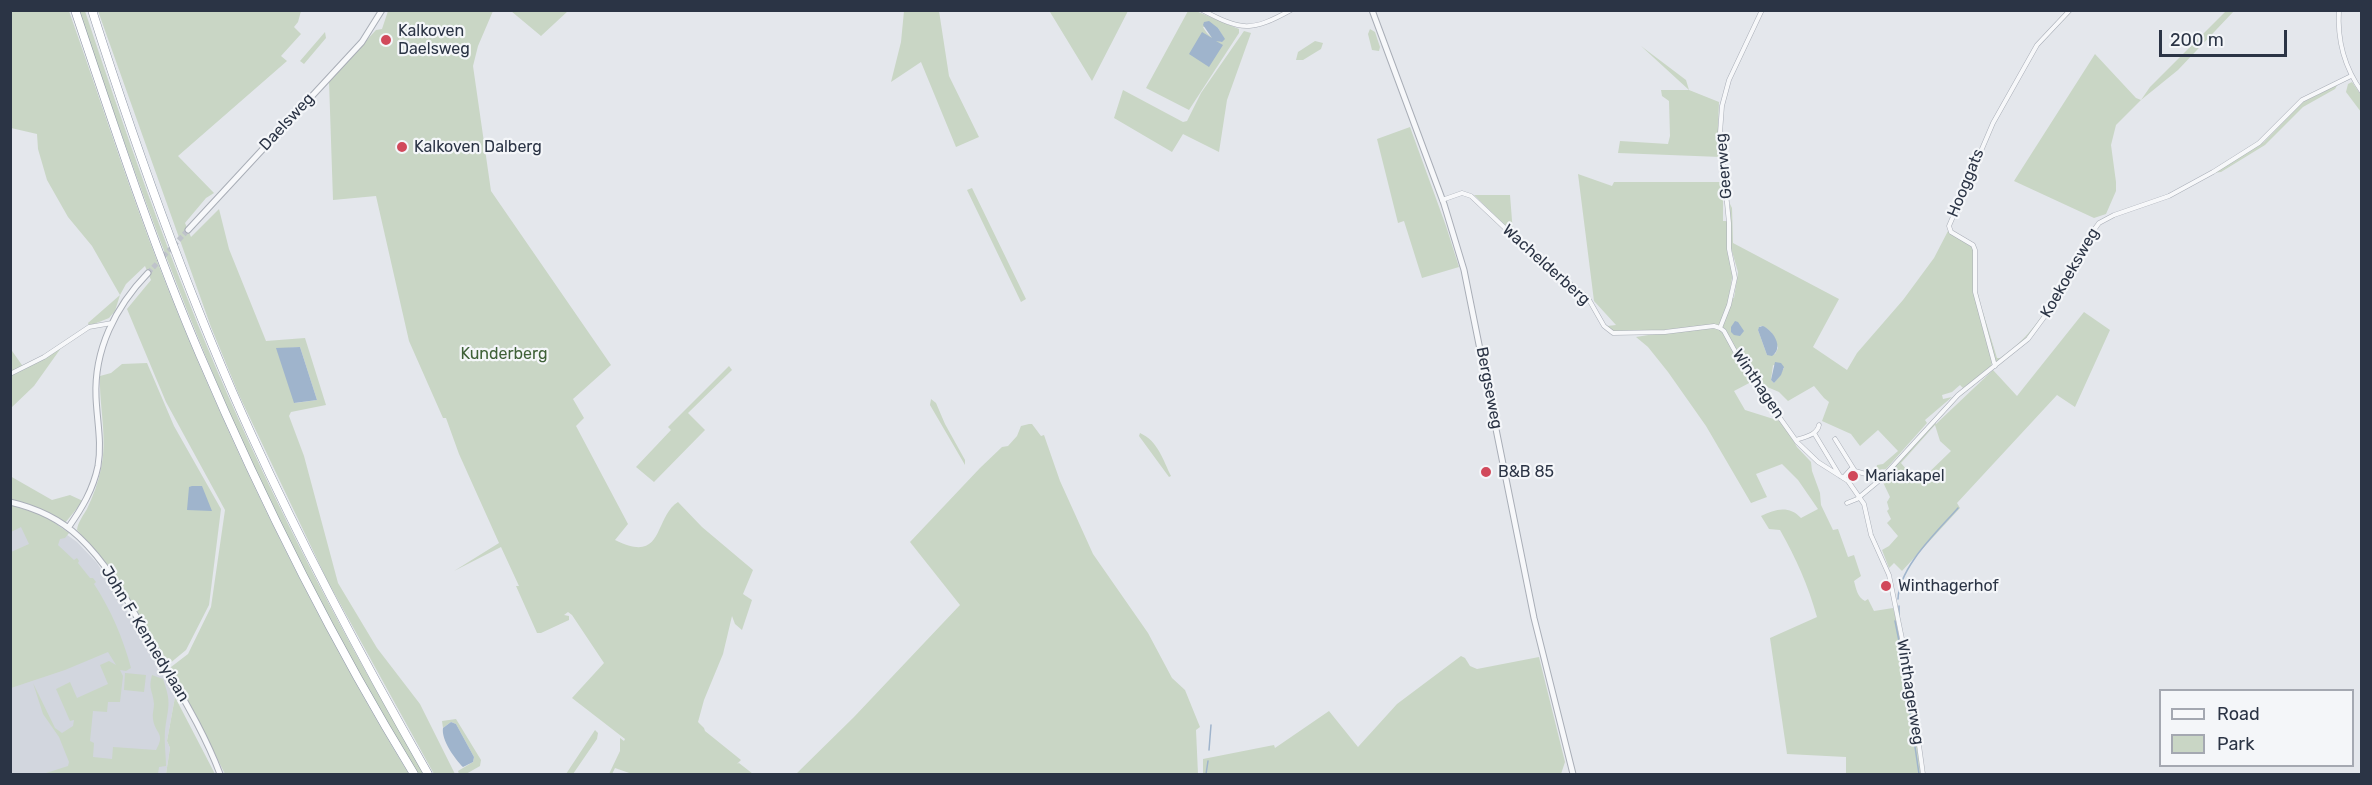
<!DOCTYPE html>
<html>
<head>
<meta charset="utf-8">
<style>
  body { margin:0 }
  #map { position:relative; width:2372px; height:785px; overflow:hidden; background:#e4e7ec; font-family:Rubik,sans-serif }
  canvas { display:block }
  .frame { position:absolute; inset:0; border:12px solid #2b3445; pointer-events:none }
  .legend { position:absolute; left:2159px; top:689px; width:195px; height:78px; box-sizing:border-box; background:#f4f6f9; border:2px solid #a4a8b1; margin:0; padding:8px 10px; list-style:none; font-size:18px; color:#2b3445 }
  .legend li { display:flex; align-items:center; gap:12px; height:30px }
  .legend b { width:30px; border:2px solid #a4a8b1 }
  .scale { position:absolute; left:2159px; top:30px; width:128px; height:27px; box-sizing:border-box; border:3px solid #2b3445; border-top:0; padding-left:8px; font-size:18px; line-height:21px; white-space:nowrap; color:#2b3445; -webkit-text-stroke:4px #f4f6f9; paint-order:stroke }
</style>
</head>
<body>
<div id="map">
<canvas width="2372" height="785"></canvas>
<div class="frame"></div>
<ul class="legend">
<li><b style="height:8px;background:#f7f8fa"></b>Road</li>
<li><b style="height:16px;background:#c9d6c5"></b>Park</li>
</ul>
<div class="scale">200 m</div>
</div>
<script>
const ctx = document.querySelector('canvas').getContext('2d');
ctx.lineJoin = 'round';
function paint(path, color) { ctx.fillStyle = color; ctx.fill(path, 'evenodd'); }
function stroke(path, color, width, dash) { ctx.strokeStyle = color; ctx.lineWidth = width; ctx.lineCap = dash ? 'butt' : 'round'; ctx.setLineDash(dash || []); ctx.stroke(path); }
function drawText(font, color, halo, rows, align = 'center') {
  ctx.font = font + ' Rubik,sans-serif'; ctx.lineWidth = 4.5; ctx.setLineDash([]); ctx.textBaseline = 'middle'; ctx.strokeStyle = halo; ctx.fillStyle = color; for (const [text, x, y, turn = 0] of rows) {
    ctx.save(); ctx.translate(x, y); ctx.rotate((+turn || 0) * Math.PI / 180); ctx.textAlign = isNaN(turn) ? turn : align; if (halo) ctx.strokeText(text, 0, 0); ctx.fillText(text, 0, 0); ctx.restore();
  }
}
const built = new Path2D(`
  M11,508L52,524L77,542L97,563L126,609L175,697L167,741L170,748L166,774H11Z`);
const green = new Path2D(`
  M10,11H69C104,110 136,211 176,309C242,470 319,626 409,774H225L171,667L188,654L211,607L225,510L166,402L127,309L151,280L145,266L126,284L120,295L115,311L109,318L89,326L88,323L120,295L92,246L68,217L47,180L38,149L37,134L11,128Z
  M79,11H85C125,131 166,251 216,368C276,508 347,644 425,774H416C347,655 281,534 227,407C171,277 124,144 79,11Z
  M98,11H301L298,22L294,27L301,34L281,56L287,61L178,156L214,193L206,198L185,223L191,237L219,209L229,249L266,341L305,338L326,405L291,412L289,416L304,456L338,583L377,648L420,704L455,774H434L327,580L239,395L211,327ZM300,347L317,400L295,403L277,349Z
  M388,11H493L478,46L473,66L491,191L611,365L573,399L584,418L576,426L628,524L615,540C665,565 653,518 678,502L702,527L753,570L743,594L752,600L742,630L735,624L732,616L723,654L704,700L698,722L704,728L705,731L741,760L737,764L739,763L753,774H632L615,768L612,774H609L620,751V738L624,741L625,739L572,698L604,663L572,615L568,612L564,615L569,616V620L541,633H537L516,586H519L501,547L454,571L499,543L459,454L446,418H443L409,341L376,196L333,200L329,81L376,30L382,29Z
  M511,11H568L541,36Z
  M904,11H939L949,76L979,137L956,147L921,62L891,82L901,42Z
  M1049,11H1128L1092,81L1050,12Z
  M1188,11H1196L1239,29V33L1189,110L1146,88ZM1203,27L1218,28L1223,37L1222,42C1214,40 1207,35 1203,27Z
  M2226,11H2234L2178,70L2141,100L2116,125L2111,145L2116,182V191L2106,214L2094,218L2014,181L2095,54L2136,98L2141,100L2150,87Z
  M1370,29L1375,32L1380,47L1379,51L1372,50L1368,34Z
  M1244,31L1251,33L1227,100L1219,152L1183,134L1172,152L1114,118L1123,90L1183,122L1187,121L1201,93Z
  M325,32L326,38L304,64L300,61Z
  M1315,41L1323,43L1321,49L1303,60H1296L1298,52Z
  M1641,46L1686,80L1689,90L1719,102L1718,131L1721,157L1618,153L1620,141L1668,144L1670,136L1669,101L1662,96L1661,90H1689Z
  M2352,82L2361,95V112L2346,92L2348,84Z
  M2338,84L2335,89L2303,107L2265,145L2221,172L2212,173L2264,142L2303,102Z
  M1410,127L1446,226L1459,267L1422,278L1404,221L1398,223L1377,139Z
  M1578,174L1612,186L1614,182H1723V221H1727L1728,253L1733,272L1729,296L1734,298L1738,272L1731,248L1730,204L1732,208L1733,243L1839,299L1813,347L1847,370L1857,353L1903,300L1934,258L1948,231L1972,245L1975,254L1974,288L1992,362L1991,367L1963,388L1960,385L1952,392L1942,395L1943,399L1952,397L1925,420L1927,423L1886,469L1876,470L1877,465L1883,464L1898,451L1878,430L1860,446L1851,434L1822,421L1829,402L1824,398L1814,386L1788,401L1779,392L1753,381L1734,391L1745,410L1783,422L1797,447L1811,462L1812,471L1820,493L1821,505L1833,530L1838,529L1848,557L1854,555L1861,576L1854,581C1856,588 1857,597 1865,601L1868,599L1874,611L1893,608L1901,637L1921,774H1846V757L1787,754L1770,638L1817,617C1808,585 1796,558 1780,530L1769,529L1761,516C1775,509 1789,505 1801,518L1818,509L1798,480L1782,464L1756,474L1767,497L1751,503L1706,426L1668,372L1648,347L1636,337L1667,332L1613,334L1607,326L1616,325L1594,301ZM1760,326C1772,328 1775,338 1778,348L1775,354L1767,355L1758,330ZM1773,365L1784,368L1774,383L1771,380Z
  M972,188L1026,299L1021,302L967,190Z
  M1474,195H1510L1513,233Z
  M2062,282L2064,284C2047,316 2027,341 1997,362L1994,360L1982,309L1997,358H2000C2028,340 2047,311 2062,282Z
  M2084,312L2110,330L2075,407L2057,395L1957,503L1960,508L1902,571L1894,563L1889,568L1882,550L1889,546L1898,536L1887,523L1891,519L1887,511L1889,509L1887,502L1890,497L1881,478L1934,420L1936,424L1993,370L2017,396ZM1935,425L1940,441L1951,451L1918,483L1901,463Z
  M66,341L34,386L11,408L10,348L24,368Z
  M147,363L174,426L221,509L209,605L186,650L169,664L113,571L77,530C78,522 83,516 87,509C93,496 98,483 101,469C108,438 99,407 100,376L111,373L122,364Z
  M729,366L732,370L688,413L705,430L654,482L636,467L671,430L668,427Z
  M931,399L936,403L945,424L965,460V465L930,405Z
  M1029,424H1032L1041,436L1044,435L1060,481L1093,554L1148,633L1172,678L1185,690L1200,727L1196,730L1198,774H796L854,717L960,605L910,542L980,468L1002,447L1008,446L1017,436L1021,426Z
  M1140,433C1158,441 1163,460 1171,476L1169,477L1139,436Z
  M10,476L52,500L70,495L83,501L65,523L36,507L11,500Z
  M11,505L45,516L69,533L65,538L60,539L58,545L74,560L77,558L79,561L78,563L90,578H93L96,582L94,584C111,610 123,638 131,668L126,671L120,670L123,676L120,702H108L107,712L93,711L90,741L94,743L93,757L112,759L113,747L156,750C166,733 155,734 153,719C152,714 154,709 154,704C153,690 148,690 152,675L163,679C172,704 168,706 165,731C164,742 166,755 166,766L159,767L158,774H43L68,766L69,762L59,737L43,714L33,683L55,728L62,733L73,726L74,720L70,721L56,689L70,682L77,698L108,684L100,665L109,661L116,665L108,652L65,670L11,688V552L29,544L21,527L11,532Z
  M1461,656L1465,658L1470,666L1477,669L1539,657L1565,762L1561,774H1203V759L1274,745L1275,748L1329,711L1358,747L1397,704Z
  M125,673L146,675L144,692L124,690Z
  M175,697L215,774H166L170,748L167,741Z
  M456,719L481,760L480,766L466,774H459L458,771L473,762L474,757L456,724L451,722L443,728L442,721Z
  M595,730L598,733L597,739L573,774H566Z`);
const water = new Path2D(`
  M1209,21L1218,28L1225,39L1222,42L1216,41L1223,45L1209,67L1189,54L1202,32L1212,38L1203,25L1204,22Z
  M1735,321L1738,322L1744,331L1740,336L1734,335L1731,332V327Z
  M1763,326C1774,331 1784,348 1772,356L1767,355L1758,330L1759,327Z
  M300,347L317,400L294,403L276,348Z
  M1775,362L1781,363L1784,367L1781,375L1774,383L1771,380Z
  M192,486H202L212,511L187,510L189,487Z
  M451,722L456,724L474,757L473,762L463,767C455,759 441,740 443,728Z`);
const stream = new Path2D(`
  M1898,599C1899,567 1937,532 1958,508
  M1899,606V615
  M1895,621L1900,646
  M1901,652L1919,774
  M1209,750L1211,725
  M1206,774L1208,761`);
const tertiaryTunnel = new Path2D(`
  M148,273L188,230`);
const minor = new Path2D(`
  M1202,10C1242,31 1251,32 1291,10
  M2339,10C2337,40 2344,67 2362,92
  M1442,200L1462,193L1471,196L1525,247L1588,298L1604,326L1613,333L1665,332L1714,326L1720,328
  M1720,328L1724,331L1743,366L1797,442L1818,462L1848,481L1864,504L1871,535L1889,575L1909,673L1923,774
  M1720,328L1729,305L1735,278L1729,249V223L1720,133L1722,106L1729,80L1762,10
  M1995,366L1975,292V250L1973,245L1951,232L1949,226L1993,123L2037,45L2070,10
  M10,374L44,357L89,327L112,323
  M1814,433L1840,476
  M1835,439L1855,471L1880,478
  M1796,440C1805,437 1817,435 1819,425
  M1843,478L1852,468
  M1847,503L1857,499L1881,479L1958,395L2028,339L2056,301L2086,241L2099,223L2114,215L2169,196L2213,172L2259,143L2302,100L2351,76`);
const tertiary = new Path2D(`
  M1372,10L1444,204L1464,270L1534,618L1573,774
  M188,230L362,42L382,10
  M10,502C36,508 60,519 79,537C111,567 131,608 153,645C177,688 203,729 220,774
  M68,528C82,508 93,490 98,466C102,443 97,421 96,397C94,350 115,307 148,273`);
const motorway = new Path2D(`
  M75,10C114,126 152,243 200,355C262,500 332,640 414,774
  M92,10C138,155 189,298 252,436C305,552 365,664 428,774`);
const markers = [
  [386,40,6,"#d1495b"],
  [402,147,6,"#d1495b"],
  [1486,472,6,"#d1495b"],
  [1853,476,6,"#d1495b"],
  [1886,586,6,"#d1495b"]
];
const poiNames = [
  ["Kalkoven",398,31],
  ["Daelsweg",398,49],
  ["Kalkoven Dalberg",414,147],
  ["B&B 85",1498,472],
  ["Mariakapel",1865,476],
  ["Winthagerhof",1898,586]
];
const streetNames = [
  ["Daelsweg",287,122,-47],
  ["Geerweg",1724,166,-95],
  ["Hooggats",1966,183,-68],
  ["Wachelderberg",1546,265,42],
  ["Koekoeksweg",2070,273,-60],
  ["Winthagen",1758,384,56],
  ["Bergseweg",1489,388,79],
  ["John F. Kennedylaan",145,634,59],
  ["Winthagerweg",1910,692,81]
];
const parkNames = [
  ["Kunderberg",504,354]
];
paint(built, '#d2d6de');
paint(green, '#c9d6c5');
paint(water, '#9fb4cc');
stroke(stream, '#9fb4cc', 1.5);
stroke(tertiaryTunnel, '#bfc3cb', 5, [5, 2.5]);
stroke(minor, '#a9aeb7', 5);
stroke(tertiary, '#a9aeb7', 7);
stroke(motorway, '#8b94a3', 9);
stroke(minor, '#f7f8fa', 4);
stroke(tertiary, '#f7f8fa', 5);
stroke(motorway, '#fff', 8);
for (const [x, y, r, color] of markers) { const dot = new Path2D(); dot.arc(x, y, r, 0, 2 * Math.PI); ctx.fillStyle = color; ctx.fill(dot); stroke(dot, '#f4f6f9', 2); }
drawText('16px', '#2b3445', '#f4f6f9', poiNames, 'left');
drawText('16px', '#2b3445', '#f4f6f9', streetNames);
drawText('16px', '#3f6138', '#f4f6f9', parkNames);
</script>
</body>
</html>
